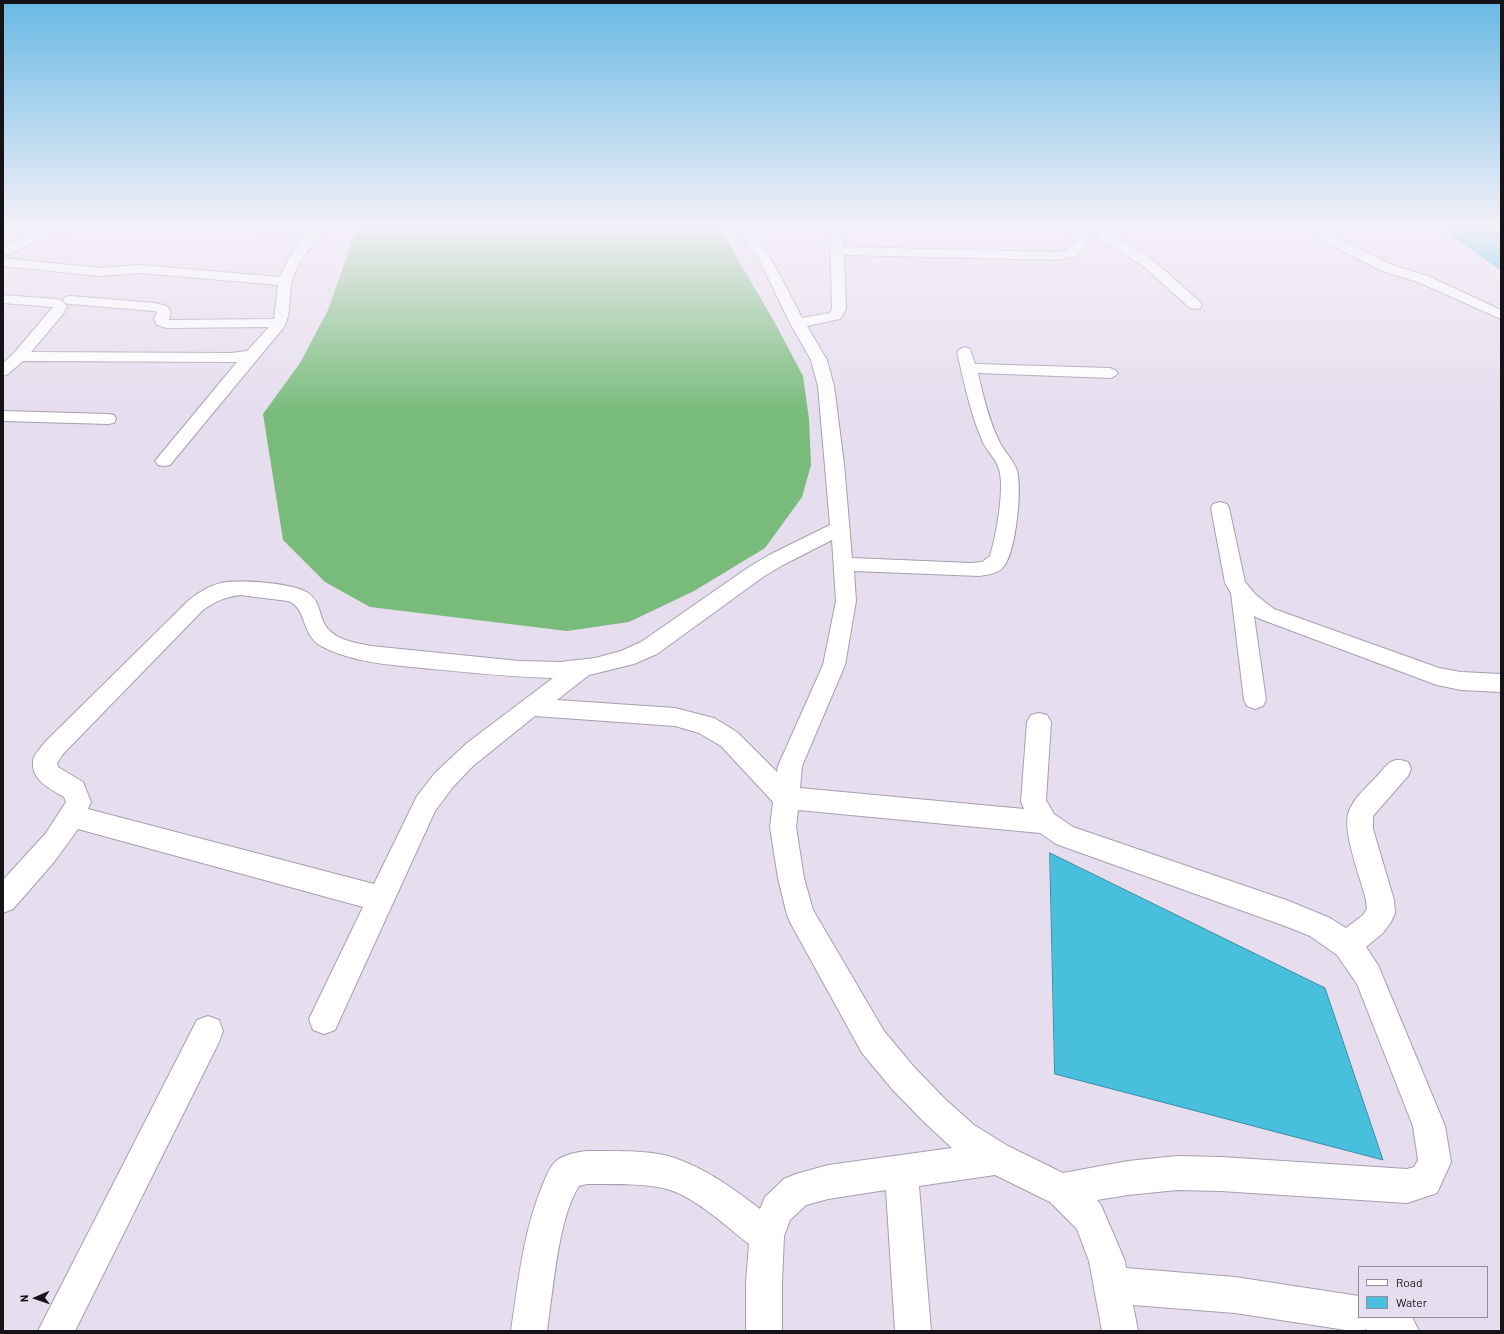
<!DOCTYPE html>
<html>
<head>
<meta charset="utf-8">
<style>
  body { margin:0 }
  #map { position:relative; width:1504px; height:1334px; overflow:hidden; background:#e6deef; font-family:Barlow,sans-serif }
  canvas { display:block }
  .frame { position:absolute; inset:0; border:4px solid #151218; pointer-events:none }
  .legend { position:absolute; left:1358px; top:1266px; width:130px; height:52px; box-sizing:border-box; background:#e6deef; border:1px solid #928c99; margin:0; padding:5px 7px; list-style:none; font-size:12px; color:#151218 }
  .legend li { display:flex; align-items:center; gap:8px; height:20px }
  .legend b { width:20px; border:1px solid #928c99 }
  .north { position:absolute; left:16px; top:1278px; width:40px; height:40px; -webkit-text-stroke:3px #e6deef; paint-order:stroke; rotate:268deg; font-size:11px; font-weight:700; line-height:16px; text-align:center; color:#151218 }
  .north::after { content:''; display:block; margin:auto; width:14px; height:18px; background:#151218; clip-path:polygon(50% 0,100% 100%,50% 72%,0 100%) }
</style>
</head>
<body>
<div id="map">
<canvas width="1504" height="1334"></canvas>
<div class="frame"></div>
<ul class="legend">
<li><b style="height:5px;background:#fff"></b>Road</li>
<li><b style="height:11px;background:#48c0dd"></b>Water</li>
</ul>
<div class="north">N</div>
</div>
<script>
const ctx = document.querySelector('canvas').getContext('2d');
ctx.lineJoin = 'round';
function paint(path, color) { ctx.fillStyle = color; ctx.fill(path, 'evenodd'); }
function stroke(path, color, width, dash) { ctx.strokeStyle = color; ctx.lineWidth = width; ctx.lineCap = dash ? 'butt' : 'round'; ctx.setLineDash(dash || []); ctx.stroke(path); }
const forest = new Path2D(`
  M358,225H714L729,244L775,323L803,376L809,419L811,465L802,497L765,548L694,591L629,622L567,631L370,607L325,582L283,540L263,414L300,363L328,310Z`);
const water = new Path2D(`
  M1458,228L1501,232V270L1443,229Z
  M1050,853L1325,988L1383,1160L1055,1074Z`);
const minor = new Path2D(`
  M58,225H78L76,228L53,235L3,256V247Z
  M238,225L312,227L314,225H327C314,244 299,258 292,281C288,297 292,312 284,327L170,465L164,466L158,465L155,461L237,362L23,361L8,374L3,376V363L14,353L53,307L3,303V295L56,299L61,300L67,306L63,314L31,352L231,353L247,351L269,327L167,328L157,325L154,319L157,312L154,311L70,304L65,303L63,300L65,297L70,296L155,303L167,306L171,312L169,320L274,319L278,285L140,273L100,276L3,266V258L100,268L140,265L280,277L289,258L306,234L266,233L240,228Z
  M734,225H747C770,253 786,286 802,318L830,313L832,309L830,225H842L843,247L1059,252L1069,249L1076,241L1073,236L1059,225H1075L1082,231L1088,241L1079,255L1059,260L844,255L846,309L840,319L807,326L827,360L834,386L844,464L852,558L971,563L982,562L990,556C996,537 1005,488 999,469C996,458 986,451 982,440C970,412 964,382 957,352L960,349L965,347L970,349L975,364L1110,368L1115,370L1118,373L1115,376L1110,378L978,373C983,396 989,421 1000,443C1005,453 1014,460 1017,471C1022,489 1016,551 1004,566C999,573 988,575 979,576L854,571L856,601L845,665L802,766L800,788L1024,809L1021,802L1027,722L1031,715L1039,713L1047,715L1051,722L1046,800L1054,814L1073,827L1289,901L1330,918L1346,928L1363,915L1367,909L1366,900C1361,880 1343,833 1348,814C1352,799 1368,786 1378,775C1388,764 1391,756 1408,762L1411,769L1408,776L1373,816V829L1394,900L1395,913L1391,922L1383,933L1366,947L1378,965L1445,1126L1451,1162L1437,1193L1407,1203L1221,1191L1177,1190L1128,1195L1097,1200L1101,1205L1125,1261L1126,1268L1235,1277L1359,1296V1317H1412L1419,1331H1368L1366,1329L1362,1331H1352L1235,1313L1133,1305L1138,1331H1102L1089,1261L1077,1229L1050,1202L995,1175L919,1186L931,1331H895L886,1190L828,1199L806,1205L790,1220L784,1236L782,1283V1331H746V1283L749,1244C727,1227 696,1198 670,1190C650,1183 609,1184 587,1184L579,1186C558,1218 553,1291 547,1331H511C518,1284 523,1234 541,1189C545,1180 548,1169 555,1162C562,1155 577,1152 587,1151C608,1151 644,1150 664,1155C700,1164 731,1187 760,1209L765,1197L784,1179L796,1174L828,1165L952,1148L923,1121L892,1089L862,1053L791,924L787,915L778,878L770,827L773,802L721,746L699,733L675,726L535,716L473,766L453,787L435,811L335,1030L324,1034L313,1030L309,1019L363,907L78,829L54,862L13,909L3,913V880L46,833L66,802L64,797C51,789 31,781 33,761C34,754 42,746 47,740L189,600C199,592 209,586 221,583C238,579 294,583 308,593C320,601 319,614 325,625C334,640 356,643 371,646L519,661L560,662L595,658L621,651L641,642L749,567L769,555L830,525L818,386L811,360L790,323L758,257ZM832,540L836,601L823,665L778,766L777,772L737,732L714,718L706,716L675,708L557,700L589,675L634,664L657,654L763,577L783,565ZM240,595L288,601C308,608 300,636 323,647C357,664 395,665 432,669C473,673 513,677 553,678L467,743L435,773L417,796L374,884L88,809L91,802L83,782L58,767L57,763L63,754L203,610C216,601 225,597 240,595ZM798,810L1040,833L1056,844L1285,926L1310,936L1337,955L1357,984L1413,1126L1418,1160L1414,1167L1407,1169L1221,1157L1177,1156L1128,1161L1063,1173L1008,1146L974,1125L945,1099L914,1067L884,1031L813,910L804,878L796,827Z
  M1117,225H1136L1134,228L1113,236L1153,260L1200,302L1202,305L1200,308L1195,309L1190,308L1143,266L1099,238L1097,235L1099,232Z
  M1327,225H1343L1331,233L1330,235L1392,265L1428,276L1501,310V319L1418,282L1382,271L1322,241L1318,235L1321,228Z
  M3,411L108,414L114,415L116,419L114,423L108,424L3,421Z
  M1220,502L1227,504L1229,508L1245,582L1256,595L1274,609L1439,668L1461,672L1501,674V692L1461,690L1437,685L1260,619L1254,616L1266,700L1263,706L1255,709L1247,706L1244,700L1231,593L1225,583L1211,508L1213,504Z
  M208,1016L219,1020L223,1031L219,1042L75,1331H38L197,1020Z`);
paint(forest, '#79bb7b');
paint(water, '#48c0dd');
stroke(water, '#398ca2', 1);
stroke(minor, '#a79faf', 2);
paint(minor, '#fff');
const sky = ctx.createLinearGradient(0, 0, 0, 412);
sky.addColorStop(0, '#68b9e4');
sky.addColorStop(0.55, '#f4f0f8');
sky.addColorStop(1, '#f4f0f800');
ctx.fillStyle = sky;
ctx.fillRect(0, 0, 1504, 412);
</script>
</body>
</html>
